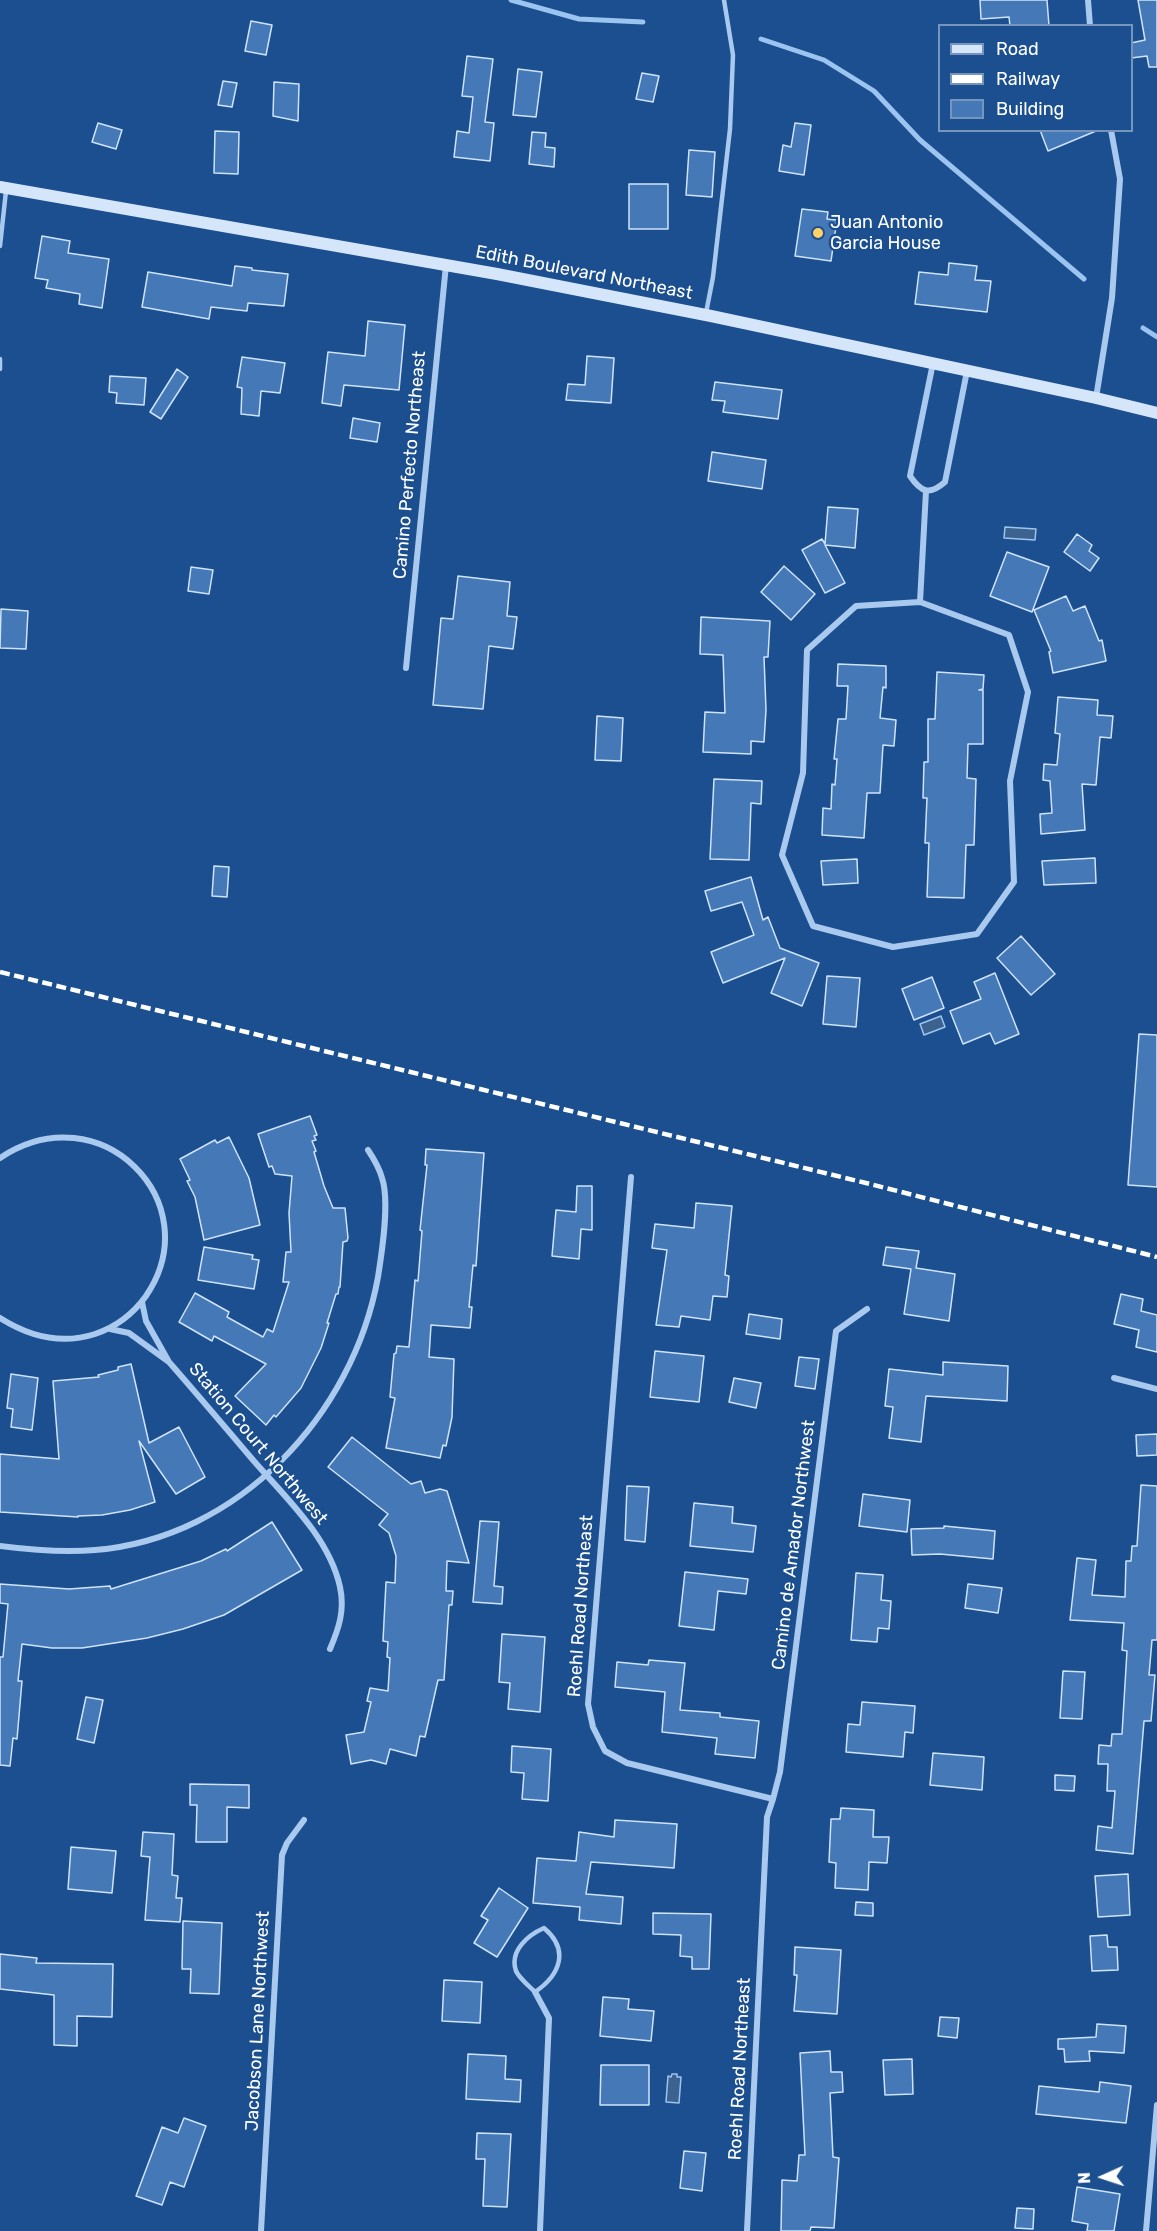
<!DOCTYPE html>
<html>
<head>
<meta charset="utf-8">
<style>
  body { margin:0 }
  #map { position:relative; width:1157px; height:2231px; overflow:hidden; background:#1b4f8f; font-family:Rubik,sans-serif }
  canvas { display:block }
  .legend { position:absolute; left:938px; top:24px; width:195px; height:108px; box-sizing:border-box; background:#1b4f8f; border:2px solid #7695bc; margin:0; padding:8px 10px; list-style:none; font-size:18px; color:#fff }
  .legend li { display:flex; align-items:center; gap:12px; height:30px }
  .legend b { width:30px; border:2px solid #7695bc }
  .north { position:absolute; left:1073px; top:2147px; width:60px; height:60px; -webkit-text-stroke:4px #1b4f8f; paint-order:stroke; rotate:267deg; font-size:16px; font-weight:700; line-height:24px; text-align:center; color:#fff }
  .north::after { content:''; display:block; margin:auto; width:21px; height:27px; background:#fff; clip-path:polygon(50% 0,100% 100%,50% 72%,0 100%) }
</style>
</head>
<body>
<div id="map">
<canvas width="1157" height="2231"></canvas>
<ul class="legend">
<li><b style="height:8px;background:#d6e6fa"></b>Road</li>
<li><b style="height:8px;background:#fff"></b>Railway</li>
<li><b style="height:16px;background:#4478b7"></b>Building</li>
</ul>
<div class="north">N</div>
</div>
<script>
const ctx = document.querySelector('canvas').getContext('2d');
ctx.lineJoin = 'round';
function paint(path, color) { ctx.fillStyle = color; ctx.fill(path, 'evenodd'); }
function stroke(path, color, width, dash) { ctx.strokeStyle = color; ctx.lineWidth = width; ctx.lineCap = dash ? 'butt' : 'round'; ctx.setLineDash(dash || []); ctx.stroke(path); }
function drawText(font, color, halo, rows, align = 'center') {
  ctx.font = font + ' Rubik,sans-serif'; ctx.lineWidth = 4.5; ctx.setLineDash([]); ctx.textBaseline = 'middle'; ctx.strokeStyle = halo; ctx.fillStyle = color; for (const [text, x, y, turn = 0] of rows) {
    ctx.save(); ctx.translate(x, y); ctx.rotate((+turn || 0) * Math.PI / 180); ctx.textAlign = isNaN(turn) ? turn : align; if (halo) ctx.strokeText(text, 0, 0); ctx.fillText(text, 0, 0); ctx.restore();
  }
}
const water = new Path2D(`
  M1005,527L1036,529L1035,540L1004,538Z
  M941,1016L945,1027L924,1035L920,1024Z
  M672,2074H677V2077H681L679,2103L666,2102L668,2076L671,2077Z`);
const stream = new Path2D(`
  M511,0L579,19L643,22
  M761,39L824,60L874,91L920,140L1084,279
  M1143,328L1157,337`);
const building = new Path2D(`
  M980,0H1047L1049,26H1010L1009,17L981,19Z
  M1138,0H1157V67H1149L1147,56L1131,58V43L1145,40Z
  M251,21L272,25L266,55L245,51Z
  M467,56L493,59L485,122L494,123L490,161L454,157L457,131L469,133L473,97L462,96Z
  M518,69L542,72L536,117L513,115Z
  M642,73L659,76L653,102L636,99Z
  M223,81L237,83L232,107L218,105Z
  M274,82L299,84L298,121L273,116Z
  M98,123L122,130L116,149L92,142Z
  M795,123L811,125L804,175L779,171L783,145L791,147Z
  M1040,130H1096V131L1048,151Z
  M215,131L239,132L238,174L214,173Z
  M532,132L546,133L545,147L555,148L554,167L529,164Z
  M689,150L715,152L712,197L686,195Z
  M629,184H668V229H629Z
  M802,209L828,212L827,219L837,220L831,261L795,256Z
  M42,236L70,241L68,253L109,259L102,308L79,304L80,294L46,288L48,280L35,278Z
  M949,263L977,266L975,280L991,281L987,312L915,304L919,272L948,275Z
  M235,266L252,268V270L288,274L284,306L248,303L247,311L211,307L209,319L142,307L148,272L232,286Z
  M368,321L405,325L399,390L344,385L341,406L322,403L328,352L365,356Z
  M587,356L614,358L611,403L566,400L568,384L585,385Z
  M242,357L285,363L280,393L261,391L259,416L241,414L242,388L237,387Z
  M177,369L188,377L161,419L150,412Z
  M110,376L146,378L144,405L116,403L117,393L109,392Z
  M715,382L782,390L778,419L723,412L725,401L712,400Z
  M353,418L380,423L377,442L350,438Z
  M712,452L766,460L762,489L708,481Z
  M828,507L858,509L855,548L825,545L845,583L825,593L802,550L822,539L825,544Z
  M1077,534L1092,545L1089,551L1099,558L1090,571L1064,552Z
  M1007,552L1049,567L1032,612L990,596Z
  M784,566L815,594L791,620L761,592Z
  M191,567L213,570L209,594L188,591Z
  M458,576L510,582L507,616L517,617L513,649L489,646L483,709L433,705L441,618L453,619Z
  M1066,596L1073,611L1085,606L1099,641L1102,640L1106,661L1053,673L1049,652L1051,651L1034,610Z
  M1,609L28,611L26,649L0,648Z
  M701,617L770,621L768,657H764L766,710L764,742L751,741V754L703,752L705,712L725,713L723,655L700,654Z
  M838,664L886,666V688L883,687L880,718L896,720L894,746L883,745L880,793H867L864,838L822,835L823,808L831,809L832,784L835,785L837,759H834L838,719H846L848,686H837Z
  M937,672L984,675L983,689L979,690H983V744H968L967,778L976,779L974,845H966L964,898L927,897L929,843H925L927,798H923L924,762H928V719H935Z
  M1058,697L1098,700L1097,715L1113,716L1111,738L1100,737L1096,785L1082,784L1085,830L1041,834L1040,814L1052,813L1050,781L1043,780L1044,764L1057,765L1060,734L1055,733Z
  M597,716L623,718L621,761L595,760Z
  M714,779L762,781L761,804L751,803L749,860L710,859Z
  M1095,858L1096,883L1044,885L1042,861Z
  M857,859L858,883L823,885L821,861Z
  M214,866L229,867L227,897L212,896Z
  M751,877L763,920L768,917L780,948L819,963L802,1006L771,993L785,958L723,983L711,952L754,935L742,902L711,911L705,891Z
  M1021,936L1055,974L1031,995L997,958Z
  M995,973L1019,1034L995,1044L990,1033L963,1044L950,1011L981,999L974,982Z
  M827,976L860,978L856,1027L823,1024Z
  M932,977L944,1008L914,1020L902,989Z
  M1139,1034L1157,1035V1187L1128,1185Z
  M310,1116L317,1135L314,1136L316,1140L312,1141L316,1151L314,1152L324,1186L333,1208H345L348,1238L347,1241L343,1242L340,1287H339L338,1294H336L327,1323H329L321,1348L301,1388L276,1417L274,1415L266,1425L235,1396L266,1364L214,1336L212,1341L179,1322L195,1293L229,1312L227,1317L263,1337L267,1329L273,1332L289,1282H283L286,1252H291L289,1213L292,1176L275,1174L272,1166L269,1167L258,1134Z
  M229,1137L249,1178L260,1225L204,1240L195,1197L187,1181L190,1180L180,1159L215,1140L217,1143Z
  M426,1149L484,1153L476,1266L473,1265L469,1307H472L470,1328L431,1325L429,1357L454,1359L452,1417L446,1446L443,1445L440,1458L386,1448L395,1398L390,1397L394,1354L396,1353L397,1346L409,1347L415,1280L418,1281L422,1231L420,1230L427,1165H425Z
  M577,1186H592V1230L581,1229L579,1259L552,1256L556,1210L576,1212Z
  M696,1203L732,1206L725,1275L729,1276L727,1297L713,1296L710,1320L681,1316L679,1327L656,1325L667,1250L652,1248L655,1224L694,1228Z
  M204,1247L253,1255L252,1259L259,1260L254,1289L198,1280Z
  M886,1247L919,1251L916,1268L955,1274L949,1321L904,1314L911,1269L883,1265Z
  M1121,1294L1143,1299L1141,1311L1157,1315V1352L1136,1347L1139,1330L1114,1324Z
  M749,1314L782,1319L780,1339L746,1334Z
  M655,1351L704,1356L699,1402L650,1397Z
  M799,1357L819,1359L815,1389L795,1386Z
  M943,1362L1008,1366L1007,1401L926,1396L921,1442L889,1438L893,1407L885,1406L889,1369L943,1375Z
  M131,1364L149,1443L179,1427L205,1477L176,1494L139,1441L155,1502L130,1510L102,1515L78,1516V1517L0,1512V1454L59,1459L53,1381L99,1377L98,1375L118,1370V1367Z
  M11,1374L38,1378L32,1430L11,1427L13,1409L7,1408Z
  M734,1378L761,1383L756,1408L729,1402Z
  M1157,1434V1455L1137,1456L1136,1435Z
  M352,1437L411,1484L421,1481L425,1493L440,1489L447,1491L469,1563L447,1561L446,1591H453L452,1605H449L444,1680H438L425,1737L420,1736L416,1756L390,1749L386,1764L371,1760L351,1764L346,1735L364,1732L371,1702L367,1701L370,1688L388,1691L390,1658L387,1657L388,1642L383,1641L386,1582L395,1583L396,1556L389,1533L379,1525L388,1514L328,1467Z
  M1141,1485L1157,1486V1640H1152L1149,1675H1155L1151,1721H1144L1133,1854L1096,1850L1098,1826L1112,1828L1115,1791H1107L1108,1764H1098L1099,1745L1111,1746L1112,1734H1122L1127,1651L1122,1650L1124,1623L1070,1620L1077,1558L1096,1560L1092,1595L1125,1597L1126,1561H1131L1132,1546H1137Z
  M627,1486L649,1487L645,1542L625,1540Z
  M863,1494L910,1500L907,1532L859,1526Z
  M694,1503L733,1507L732,1523L756,1526L753,1552L690,1546Z
  M480,1521L499,1522L494,1586L503,1587L502,1604L473,1602Z
  M272,1522L302,1570L224,1615L183,1629L147,1638L82,1648H52L22,1644L18,1681H22L17,1739L13,1738L10,1766L0,1765V1657H3L8,1604L0,1603V1584L69,1589L110,1586L111,1589L201,1561L226,1549L227,1551Z
  M944,1526L995,1531L993,1559L940,1554L912,1555L911,1529L944,1528Z
  M685,1572L748,1579L746,1594L718,1591L714,1630L679,1626Z
  M856,1573L883,1575L881,1600L891,1601L889,1629L878,1628L877,1642L851,1640Z
  M968,1584L1002,1588L998,1613L965,1608Z
  M502,1634L545,1637L540,1712L508,1709L510,1683L499,1682Z
  M649,1660L685,1663L680,1710L720,1713V1717L759,1721L755,1758L715,1754L717,1738L662,1732L665,1692L615,1687L617,1662L648,1665Z
  M1063,1671L1085,1672L1082,1719L1060,1718Z
  M86,1697L103,1700L94,1743L77,1739Z
  M862,1702L915,1706L913,1733L905,1732L903,1757L846,1752L848,1724L860,1725Z
  M512,1746L551,1749L548,1801L522,1799L524,1773L511,1772Z
  M933,1753L984,1757L982,1790L930,1785Z
  M1055,1775L1075,1776L1074,1791L1055,1790Z
  M190,1784L249,1785V1808L227,1807V1842H196L197,1805H190Z
  M841,1808L874,1810L873,1837H889L887,1863L869,1862L868,1890L835,1888L836,1863L829,1862L831,1819H840Z
  M615,1820L677,1824L674,1868L591,1862L586,1894L623,1897L621,1924L579,1920L580,1907L533,1903L537,1858L576,1861L579,1832L614,1837Z
  M143,1832L174,1834L172,1875L178,1876L176,1898H182L180,1922L145,1920L150,1857L141,1856Z
  M71,1847L116,1851L112,1893L68,1889Z
  M1128,1874L1130,1915L1098,1917L1095,1876Z
  M499,1888L528,1908L497,1957L474,1943L488,1920L481,1916Z
  M856,1902L873,1903V1916L855,1915Z
  M653,1913L711,1914L709,1969H692V1957L680,1956L681,1935L653,1934Z
  M183,1921L222,1923L219,1994L190,1993L191,1969H182Z
  M1107,1935L1108,1947H1117L1118,1970L1092,1971L1090,1936Z
  M795,1947L841,1950L837,2014L794,2011L797,1975H794Z
  M0,1954L37,1958L36,1963L113,1964L112,2017L77,2016V2046L54,2045V1995L0,1989Z
  M444,1980L482,1982L480,2023L442,2021Z
  M603,1997L629,1999L628,2009L654,2011L651,2041L600,2036Z
  M940,2017L959,2018L957,2038L938,2036Z
  M1097,2024L1126,2026L1124,2053L1089,2051L1090,2061L1065,2062L1064,2049H1058V2039L1096,2037Z
  M830,2051L831,2072H842L843,2092L830,2093L833,2157L839,2158L834,2228L811,2227L810,2231H781L782,2180L797,2181L799,2155H805L800,2053Z
  M468,2054L506,2056L505,2079L521,2080L520,2102L466,2099Z
  M912,2059L913,2094L885,2095L883,2060Z
  M601,2065H649V2105H600Z
  M1100,2082L1131,2086L1126,2123L1036,2114L1039,2086L1099,2092Z
  M184,2118L206,2126L184,2187L170,2182L162,2205L136,2196L162,2127L178,2133Z
  M477,2133L511,2134L507,2207L483,2206L485,2159H476Z
  M684,2151L706,2153L702,2191L680,2188Z
  M1077,2187L1120,2194L1114,2231H1087L1088,2224L1072,2221Z
  M1017,2208L1034,2209L1033,2229L1015,2228Z`);
const lane = new Path2D(`
  M0,246L6,191
  M706,313L713,277L730,129L733,55L724,0
  M0,359V369
  M544,1928C570,1950 560,1975 535,1992C529,1986 519,1978 516,1971C509,1951 528,1935 544,1928Z`);
const street = new Path2D(`
  M1088,0L1090,26
  M933,363L910,476C921,492 929,496 945,482L967,371
  M1096,398L1112,298L1120,179L1111,130
  M920,602L1009,635L1028,692L1010,781L1014,882L977,934L893,947L813,926L782,855L803,773L807,650L856,606Z
  M920,602L926,491
  M406,668L446,265
  M0,1158C100,1091 210,1202 146,1296C133,1314 116,1327 95,1334C61,1345 30,1337 0,1318
  M631,1177L588,1704L593,1727L605,1751L627,1763L773,1799L767,1817L747,2231
  M110,1329L129,1333L169,1362L146,1321L142,1302
  M169,1362C197,1394 225,1427 253,1460C285,1497 329,1537 340,1587C345,1610 339,1628 330,1649
  M1114,1378L1157,1389
  M0,1546C31,1550 63,1553 95,1550C239,1538 353,1415 378,1277C382,1252 390,1201 382,1178C379,1167 374,1159 368,1150
  M773,1799L780,1772L836,1331L867,1309
  M535,1992L549,2018L540,2231
  M261,2231L282,1855L287,1843L304,1820
  M1146,2231L1157,2105`);
const secondary = new Path2D(`
  M0,187L497,274L711,316L1096,398L1157,413`);
const rail = new Path2D(`
  M0,972L866,1183L1157,1257`);
const markers = [
  [818,233,6,"#ffd166"]
];
const poiNames = [
  ["Juan Antonio",830,223],
  ["Garcia House",830,244]
];
const streetNames = [
  ["Edith Boulevard Northeast",584,273,11],
  ["Camino Perfecto Northeast",410,465,-85],
  ["Station Court Northwest",258,1444,50],
  ["Camino de Amador Northwest",794,1545,-83],
  ["Roehl Road Northeast",581,1606,-86],
  ["Jacobson Lane Northwest",258,2021,-87],
  ["Roehl Road Northeast",740,2069,-87]
];
paint(water, '#3c6290');
stroke(water, '#9cc4f0', 1.5);
stroke(stream, '#9cc4f0', 5);
paint(building, '#4478b7');
stroke(building, '#cfe3fa', 1.5);
stroke(lane, '#a9c9ee', 4.5);
stroke(street, '#a9c9ee', 6);
stroke(secondary, '#d6e6fa', 12);
stroke(rail, '#fff', 4.5, [10, 4.5]);
for (const [x, y, r, color] of markers) { const dot = new Path2D(); dot.arc(x, y, r, 0, 2 * Math.PI); ctx.fillStyle = color; ctx.fill(dot); stroke(dot, '#1b4f8f', 2); }
drawText('18px', '#fff', '#1b4f8f', poiNames, 'left');
drawText('18px', '#fff', '#1b4f8f', streetNames);
</script>
</body>
</html>
